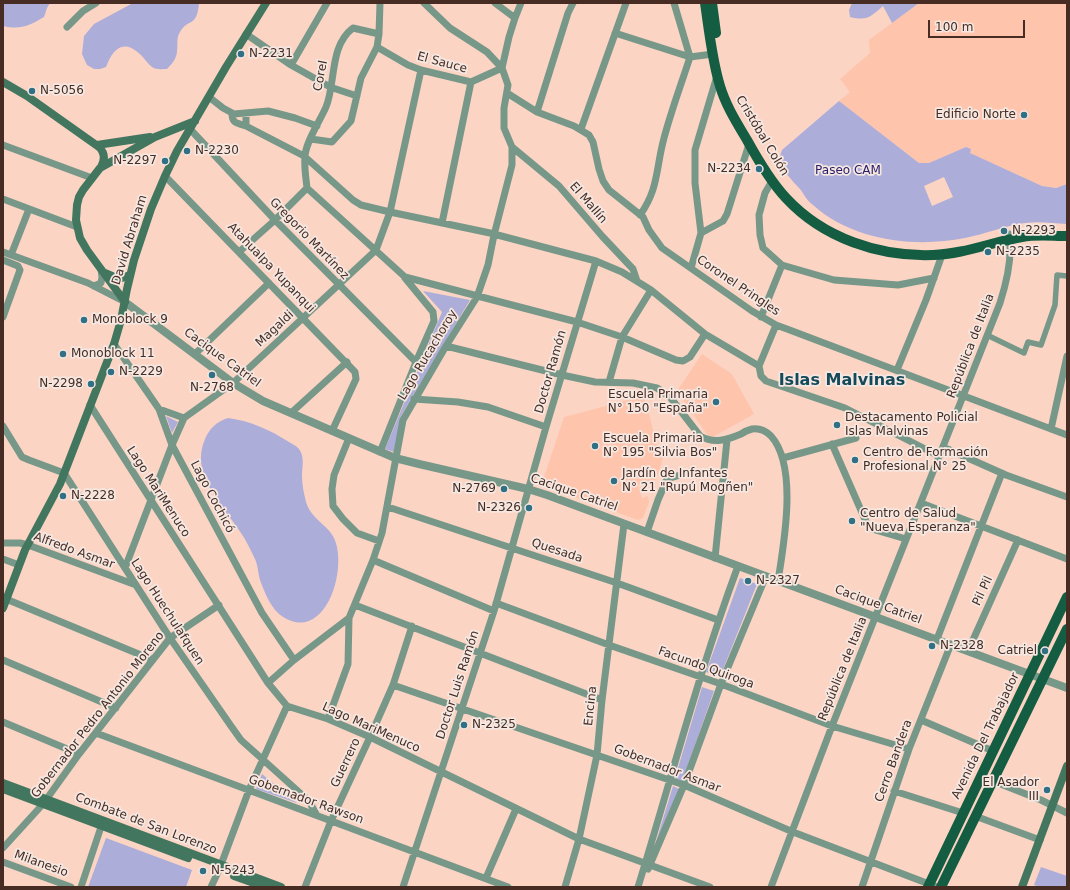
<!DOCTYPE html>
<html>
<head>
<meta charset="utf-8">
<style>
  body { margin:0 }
  #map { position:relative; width:1070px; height:890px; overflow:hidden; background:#fcd4c4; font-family:"DejaVu Sans",sans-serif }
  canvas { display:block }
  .frame { position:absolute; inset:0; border:4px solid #462c22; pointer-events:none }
  .scale { position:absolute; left:928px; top:20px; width:97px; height:18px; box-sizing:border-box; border:2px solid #462c22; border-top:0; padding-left:5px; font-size:12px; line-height:14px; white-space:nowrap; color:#462c22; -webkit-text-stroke:3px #f5e8e2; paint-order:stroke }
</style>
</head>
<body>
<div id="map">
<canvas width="1070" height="890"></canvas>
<div class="frame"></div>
<div class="scale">100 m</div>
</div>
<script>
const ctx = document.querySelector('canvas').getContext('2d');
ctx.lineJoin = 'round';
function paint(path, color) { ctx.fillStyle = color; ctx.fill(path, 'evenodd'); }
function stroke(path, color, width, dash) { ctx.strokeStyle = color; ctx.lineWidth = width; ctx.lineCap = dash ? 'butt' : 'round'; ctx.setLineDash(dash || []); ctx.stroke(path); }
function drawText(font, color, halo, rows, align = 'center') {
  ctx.font = font + ' "DejaVu Sans",sans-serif'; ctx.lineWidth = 3.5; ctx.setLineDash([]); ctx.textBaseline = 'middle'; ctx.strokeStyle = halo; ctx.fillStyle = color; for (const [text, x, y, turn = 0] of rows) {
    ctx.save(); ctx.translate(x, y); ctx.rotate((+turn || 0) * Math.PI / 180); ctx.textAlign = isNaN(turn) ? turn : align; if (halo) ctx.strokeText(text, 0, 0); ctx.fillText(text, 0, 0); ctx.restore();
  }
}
const built = new Path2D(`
  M919,3H1067V184L1060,187L1051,188L1042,186L969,153L966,147L929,163H919L839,101L850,92L840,79L870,53L869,40Z
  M702,354L732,374L754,414L711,438L708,436L677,391Z
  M644,396L658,448L667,446L656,480L638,485L642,498L648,496L649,502L643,518L638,520L546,487L543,480L564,417Z`);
const green = new Path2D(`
  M3,3H50L47,8L44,17C29,26 20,30 3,26Z
  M133,3H199C197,28 188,18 180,32C176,38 178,44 177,51C177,58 172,64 167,69C162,69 156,70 152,67C148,64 145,59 141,55C123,38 113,49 106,67L100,69H94L87,65L82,54L84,36L94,24Z
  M852,3H919L892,23L883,6C870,17 868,21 850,17L849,10Z
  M839,101L919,163H929L966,147L971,149L970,153L1042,186L1056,188L1067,184V224C1053,223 1039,221 1025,223C1004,226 985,234 965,238C915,248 853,241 813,205C807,201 804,194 800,189C791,179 775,164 782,150ZM944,177L953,197L932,206L924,186Z
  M423,291L470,300L401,416L394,452L385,449L442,312Z
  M166,416L178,422L172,433Z
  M228,418C251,421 270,430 289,442C292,444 297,446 299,449C305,457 302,467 302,476C302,485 304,494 306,502C311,519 328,525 334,538C344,559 336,601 317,616C305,626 292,624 279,614C270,606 264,591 260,580C258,573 258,564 254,557C250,549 246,540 241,533C224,506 189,475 205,439C210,428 216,422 228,418Z
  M740,578L757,584L720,677L706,672Z
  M702,687L714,691L682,782L675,778Z
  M262,774L297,803L256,789Z
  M673,786L679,789L655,845Z
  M106,838L192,870L186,887H88Z
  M1041,867L1067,876V887H1040L1034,885Z`);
const pedestrian = new Path2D(`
  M987,335L1024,353L1028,342L1041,345L1055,305L1057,275L1067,276`);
const minor = new Path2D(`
  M424,3L450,28L487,52L502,68
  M495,3L515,18
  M674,3L690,57
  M67,27L83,11L96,3
  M615,33L690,57L713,54
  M246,34L291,65L330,87L357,96
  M379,34L353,28C329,46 336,83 326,107C320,121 305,143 305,157C304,167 306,178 307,188L405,277L577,322L622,337L676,360L683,361L690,357L705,334
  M377,47L408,65L421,70L471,82L502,68
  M291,65L327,3
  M507,93L537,112L574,126L589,135L593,142L599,169L603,181L609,190L643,217L649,230L662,248L752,311L776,325L787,329L1067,435
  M209,97L223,108L234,114L268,111L295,118L317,126
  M537,112L568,13L573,3
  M232,113C232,124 237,123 246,126
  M246,113V126L304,156L353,200L361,205L390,212L490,233L596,261L622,272L651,290L705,334L759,366
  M190,129L275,220L416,362
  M581,129L626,3
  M311,139L332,142L351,121L361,78L377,47L379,34L380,3
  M3,145L92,178
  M512,147L559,186L602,236L633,269L637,281
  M165,176L355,372L356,379L332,431
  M772,181L765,193L759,215L760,235L763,248L782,265L834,280L898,285L934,278
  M3,199L77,227
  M640,215C658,190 656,170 663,142C670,114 681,85 690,57
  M442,223L471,82
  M701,233L723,221L727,214L749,144
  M3,252L88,283L125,302
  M239,252L275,220L307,188
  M11,255L29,209
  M3,260L18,266L20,270L3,317
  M691,268L701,233L695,183V150L717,76
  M94,286L101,283L102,277L101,269
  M761,317L782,265
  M776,325L759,366L761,376L766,381L845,408L939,456
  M114,344L159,409L172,445L262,613L294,660
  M446,346L562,375L595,382L633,383L657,388L670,397L700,436C714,444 727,440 741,434C744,432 748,430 752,429C759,428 766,431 771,436C798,466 784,543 778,581
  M195,354L269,283
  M897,370L926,300L942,255
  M609,382L622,337L651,290
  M414,399L458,402L488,407L546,427
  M90,405L268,683L287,706L328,719L370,737L579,839L710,887
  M159,409L184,418
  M291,413L347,362
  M3,426L22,457L29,460L64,473L170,638L231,726L241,740L309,801L316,814
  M1051,429L1067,356
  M349,438L334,475L332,489L333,506L343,519L357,533L379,541
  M832,444L867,524L872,529L906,539
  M943,447L1006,475L1067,497
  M380,452L416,362L434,321L433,312L405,278
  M783,458L856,438
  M921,503L1067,559
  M388,507L617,583L718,620
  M647,532L658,500L667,479L690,472L723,475
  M3,543H20L28,545L136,585
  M715,558L727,440
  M3,559L19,565
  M373,560L494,611
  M125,568L172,445L184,418L233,383L376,250L390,212L421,70
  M6,599L153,660
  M496,603L609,645L721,684L832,726L909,749
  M355,605L602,700
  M937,639L1002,473
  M968,651L1018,540
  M3,660L116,708
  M268,683L294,660L349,618L373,560L382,533L403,420L446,346L477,297L488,265L494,235L512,165V147L504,128V108L508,85L502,68L509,37L515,18L521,3
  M393,685L684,785L793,832L937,887
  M328,719L348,664L349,618
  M921,720L993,751
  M3,722L79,754
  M96,733L508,887
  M993,781L1041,800L1067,813
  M894,791L963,813
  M975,816L1040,840
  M3,848L43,804L79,754L170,638L219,605
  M3,862L71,887
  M648,869L684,785L721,684L766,576
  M486,878L516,809
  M81,887L103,821
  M211,887L219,870L249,790L287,706
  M305,887L331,821L370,737L393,685L412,626
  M403,887L494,611L546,427L596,261
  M565,887L579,839L597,755L602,700L624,524
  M638,887C671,780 699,671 738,566
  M771,887L832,726L1000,303C1007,281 1013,256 1009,234
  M862,887L909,749L951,644`);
const tertiary = new Path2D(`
  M125,302L233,383L263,401L395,458L419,464L528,489L547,495L1067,688`);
const secondary = new Path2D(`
  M3,82L27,96L99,147C105,153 105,160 101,167
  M97,145L150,137
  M105,273L119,279L130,275
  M125,302L87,250L80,238L76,220L77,205L79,197L83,190L100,168L155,137L195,121
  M3,608L25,550L60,484L114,344L121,320L127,289L134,260L151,209L165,176L177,151L226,67L266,3
  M3,783L281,887
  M3,789L188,858
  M234,876L265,887
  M1022,887L1067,766`);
const primary = new Path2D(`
  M705,3C709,30 712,60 720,86C726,106 737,123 747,140C758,160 770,181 786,198C823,238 879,257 933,255C964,254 992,242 1022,237C1037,234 1052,236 1067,236
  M712,3L716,33
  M928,887L1067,597
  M941,887L1067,629`);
const markers = [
  [241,54,4,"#316f84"],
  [32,91,4,"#316f84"],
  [1024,115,4,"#316f84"],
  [187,151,4,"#316f84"],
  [165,161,4,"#316f84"],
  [759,169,4,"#316f84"],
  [1004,231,4,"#316f84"],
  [988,252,4,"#316f84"],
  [84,320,4,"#316f84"],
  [63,354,4,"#316f84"],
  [111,372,4,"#316f84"],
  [212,375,4,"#316f84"],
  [91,384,4,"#316f84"],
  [716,402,4,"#316f84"],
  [837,425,4,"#316f84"],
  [595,446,4,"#316f84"],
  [855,460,4,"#316f84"],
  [614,481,4,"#316f84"],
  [504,489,4,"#316f84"],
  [63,496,4,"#316f84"],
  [529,508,4,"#316f84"],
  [852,521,4,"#316f84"],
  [748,581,4,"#316f84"],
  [932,646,4,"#316f84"],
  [1045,651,4,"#316f84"],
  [464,725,4,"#316f84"],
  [1047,790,4,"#316f84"],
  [203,871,4,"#316f84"]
];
const poiNames = [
  ["N-2231",249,54],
  ["N-5056",40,91],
  ["Edificio Norte",1016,115,"right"],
  ["N-2230",195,151],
  ["N-2297",157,161,"right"],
  ["N-2234",751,169,"right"],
  ["N-2293",1012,231],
  ["N-2235",996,252],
  ["Monoblock 9",92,320],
  ["Monoblock 11",71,354],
  ["N-2229",119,372],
  ["N-2298",83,384,"right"],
  ["N-2768",212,388,"center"],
  ["Escuela Primaria",708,395,"right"],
  ["N° 150 \"España\"",708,409,"right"],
  ["Destacamento Policial",845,418],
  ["Islas Malvinas",845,432],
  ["Escuela Primaria",603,439],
  ["N° 195 \"Silvia Bos\"",603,453],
  ["Centro de Formación",863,453],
  ["Profesional N° 25",863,467],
  ["Jardín de Infantes",622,474],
  ["N° 21 \"Rupú Mogñen\"",622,488],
  ["N-2769",496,489,"right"],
  ["N-2228",71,496],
  ["N-2326",521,508,"right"],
  ["Centro de Salud",860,514],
  ["\"Nueva Esperanza\"",860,528],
  ["N-2327",756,581],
  ["N-2328",940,646],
  ["Catriel",1037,651,"right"],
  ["N-2325",472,725],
  ["El Asador",1039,783,"right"],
  ["III",1039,797,"right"],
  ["N-5243",211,871]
];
const streetNames = [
  ["El Sauce",442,63,15],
  ["Corel",321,76,-79],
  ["Cristóbal Colón",762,136,59],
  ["El Mallín",588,203,49],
  ["Gregorio Martínez",309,239,46],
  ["David Abraham",130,240,-73],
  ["Atahualpa Yupanqui",271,268,46],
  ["Coronel Pringles",738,286,34],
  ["Magaldi",275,329,-43],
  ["República de Italia",971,346,-69],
  ["Lago Rucachoroy",428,355,-59],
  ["Cacique Catriel",222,358,36],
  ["Doctor Ramón",551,372,-74],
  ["Lago MariMenuco",158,492,57],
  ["Cacique Catriel",574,493,19],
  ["Lago Cochicó",212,497,62],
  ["Alfredo Asmar",74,551,20],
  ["Quesada",557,551,18],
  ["Pil Pil",983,591,-65],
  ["Cacique Catriel",878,605,20],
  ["Lago Huechulafquen",167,612,57],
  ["Facundo Quiroga",706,668,20],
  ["República de Italia",843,669,-68],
  ["Doctor Luis Ramón",458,685,-72],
  ["Encina",591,706,-84],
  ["Gobernador Pedro Antonio Moreno",98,715,-52],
  ["Lago MariMenuco",371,728,24],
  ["Avenida Del Trabajador",986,736,-64],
  ["Cerro Bandera",894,761,-70],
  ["Guerrero",346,763,-65],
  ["Gobernador Asmar",667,769,21],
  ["Gobernador Rawson",306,800,20],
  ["Combate de San Lorenzo",146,824,21],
  ["Milanesio",41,864,20]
];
const parkNames = [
  ["Paseo CAM",848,171]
];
const districtNames = [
  ["Islas Malvinas",842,381]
];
paint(built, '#fec4ac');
paint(green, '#acadd9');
stroke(pedestrian, '#779888', 5.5);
stroke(minor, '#779888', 7);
stroke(tertiary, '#779888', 8);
stroke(secondary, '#43765f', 8);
stroke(primary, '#155d42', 10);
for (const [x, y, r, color] of markers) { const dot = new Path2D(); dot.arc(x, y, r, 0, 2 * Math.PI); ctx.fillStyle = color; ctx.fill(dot); stroke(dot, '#f5e8e2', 1.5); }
drawText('12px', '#462c22', '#f5e8e2', poiNames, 'left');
drawText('12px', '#462c22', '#f5e8e2', streetNames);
drawText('12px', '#291c69', '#f5e8e2', parkNames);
drawText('bold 16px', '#154959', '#f5e8e2', districtNames);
</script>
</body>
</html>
